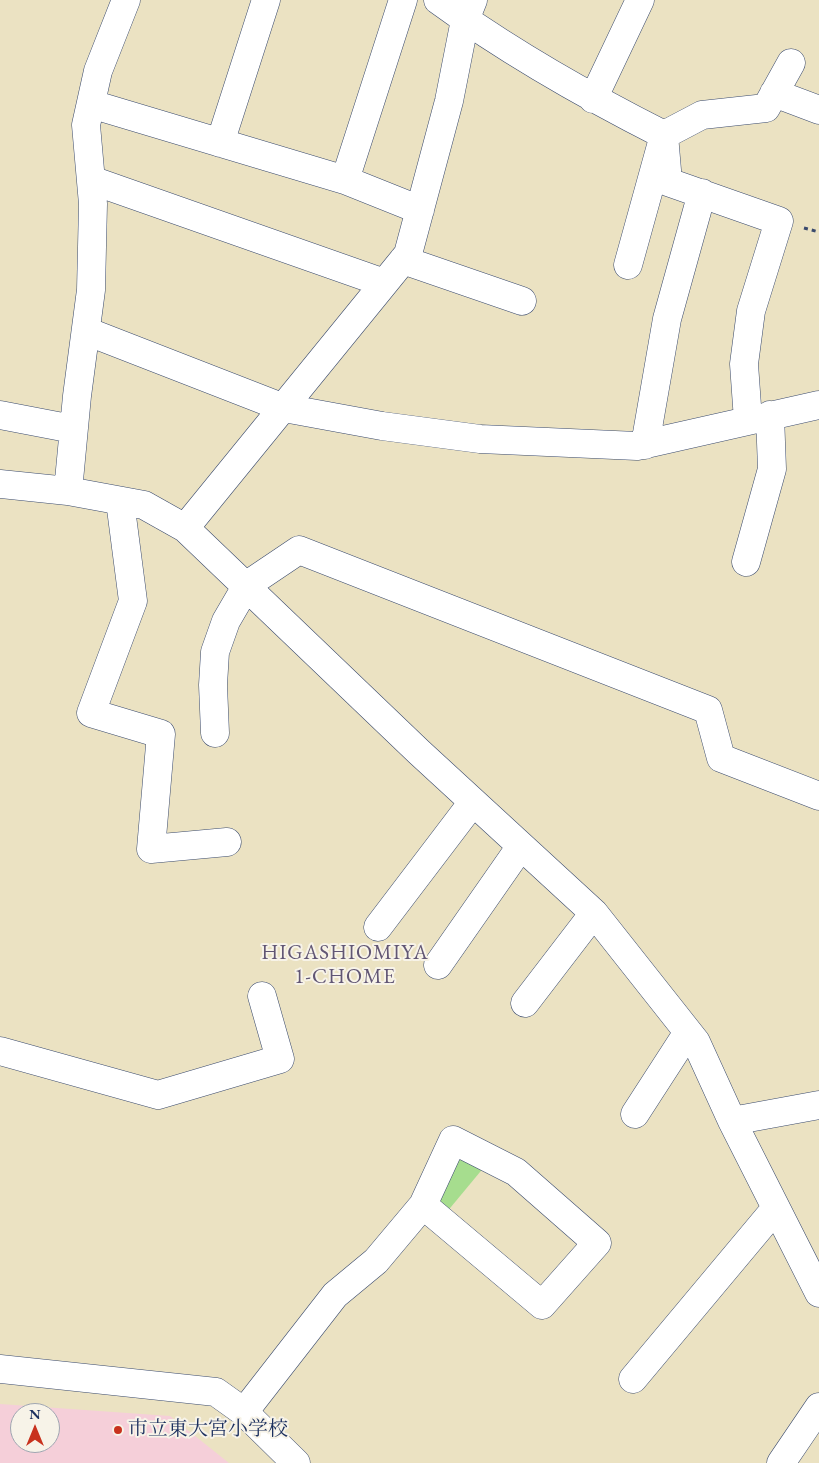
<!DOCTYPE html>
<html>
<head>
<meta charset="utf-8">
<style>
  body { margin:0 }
  #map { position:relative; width:819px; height:1463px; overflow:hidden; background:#ebe2c2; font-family:"EB Garamond",serif }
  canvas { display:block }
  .north { position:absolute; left:10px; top:1403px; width:50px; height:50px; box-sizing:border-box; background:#f7f3e8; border:1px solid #9fa5b1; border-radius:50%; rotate:0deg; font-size:14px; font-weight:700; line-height:20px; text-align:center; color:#1b2f5e }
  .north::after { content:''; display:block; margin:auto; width:18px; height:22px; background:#c8321e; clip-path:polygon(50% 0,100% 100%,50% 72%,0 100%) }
</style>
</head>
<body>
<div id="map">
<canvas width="819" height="1463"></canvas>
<div class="north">N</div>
</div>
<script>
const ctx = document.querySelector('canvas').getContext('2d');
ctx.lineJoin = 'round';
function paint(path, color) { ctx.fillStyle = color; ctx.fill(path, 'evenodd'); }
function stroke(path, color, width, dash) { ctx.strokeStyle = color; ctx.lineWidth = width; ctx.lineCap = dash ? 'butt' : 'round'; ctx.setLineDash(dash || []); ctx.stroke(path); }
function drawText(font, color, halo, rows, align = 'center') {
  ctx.font = font + ' "EB Garamond","Noto Serif JP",serif'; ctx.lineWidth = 4; ctx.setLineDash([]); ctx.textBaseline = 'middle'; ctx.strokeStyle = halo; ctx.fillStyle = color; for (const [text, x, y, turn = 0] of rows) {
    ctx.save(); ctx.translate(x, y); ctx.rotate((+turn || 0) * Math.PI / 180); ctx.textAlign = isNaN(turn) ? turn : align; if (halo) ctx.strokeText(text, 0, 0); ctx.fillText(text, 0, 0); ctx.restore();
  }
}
const built = new Path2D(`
  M0,1404L170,1416L229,1463H0ZM20,1413H50V1443H20Z`);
const green = new Path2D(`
  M453,1151L485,1166L446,1213L437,1206Z`);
const path = new Path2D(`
  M804,228L819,232`);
const minor = new Path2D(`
  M438,0C509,52 585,95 664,135L668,182L779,221L751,311L744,364L748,420
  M774,93L819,110
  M593,99L640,0
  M91,104L345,180L420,210
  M220,143L266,0
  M91,180L384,283
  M345,180L403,0
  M403,260L522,301
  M628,265L664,135L702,115L766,108L791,63
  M86,331L284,408L382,426L480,439L637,446L819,405
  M0,415L73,429
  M645,445L667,319L702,193
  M0,484L68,491L144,505L185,528L419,752L594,913L696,1042L732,1121L819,1293
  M68,491L77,396L91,290L93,204L86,125L98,71L126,0
  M120,501L133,601L91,713L161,734L151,849L227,842
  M185,528L408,254L449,101L465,20L473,0
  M746,562L772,469L770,415
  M215,733L213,685L215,652L226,621L247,585L299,550L708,710L721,758L819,796
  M378,927L473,802
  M438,965L521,846
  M525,1003L594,913
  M0,1051L158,1095L280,1059L262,996
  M635,1114L688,1032
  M732,1121L819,1105
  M0,1369L216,1392L244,1412L296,1463
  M633,1379L776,1208
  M244,1412L335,1295L376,1261L423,1205L453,1140L516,1172L597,1243L542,1305L423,1205
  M781,1463L819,1407`);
const markers = [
  [118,1430,5,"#c8321e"]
];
const poiNames = [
  ["市立東大宮小学校",128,1430]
];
const neighbourhoodNames = [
  ["HIGASHIOMIYA",345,953],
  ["1-CHOME",345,977]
];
paint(built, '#f5cfd9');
paint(green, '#a6dd8e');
stroke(minor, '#3a4a6d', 29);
stroke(path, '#3a4a6d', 3, [4, 4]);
stroke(minor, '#fff', 28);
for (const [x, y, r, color] of markers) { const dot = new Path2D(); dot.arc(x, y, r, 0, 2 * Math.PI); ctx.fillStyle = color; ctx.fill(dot); stroke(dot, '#f7f3e8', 2); }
drawText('20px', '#1b2f5e', '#f7f3e8', poiNames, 'left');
ctx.letterSpacing = '1px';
drawText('21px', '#615674', '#f7f3e8', neighbourhoodNames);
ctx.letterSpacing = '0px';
</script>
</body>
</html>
